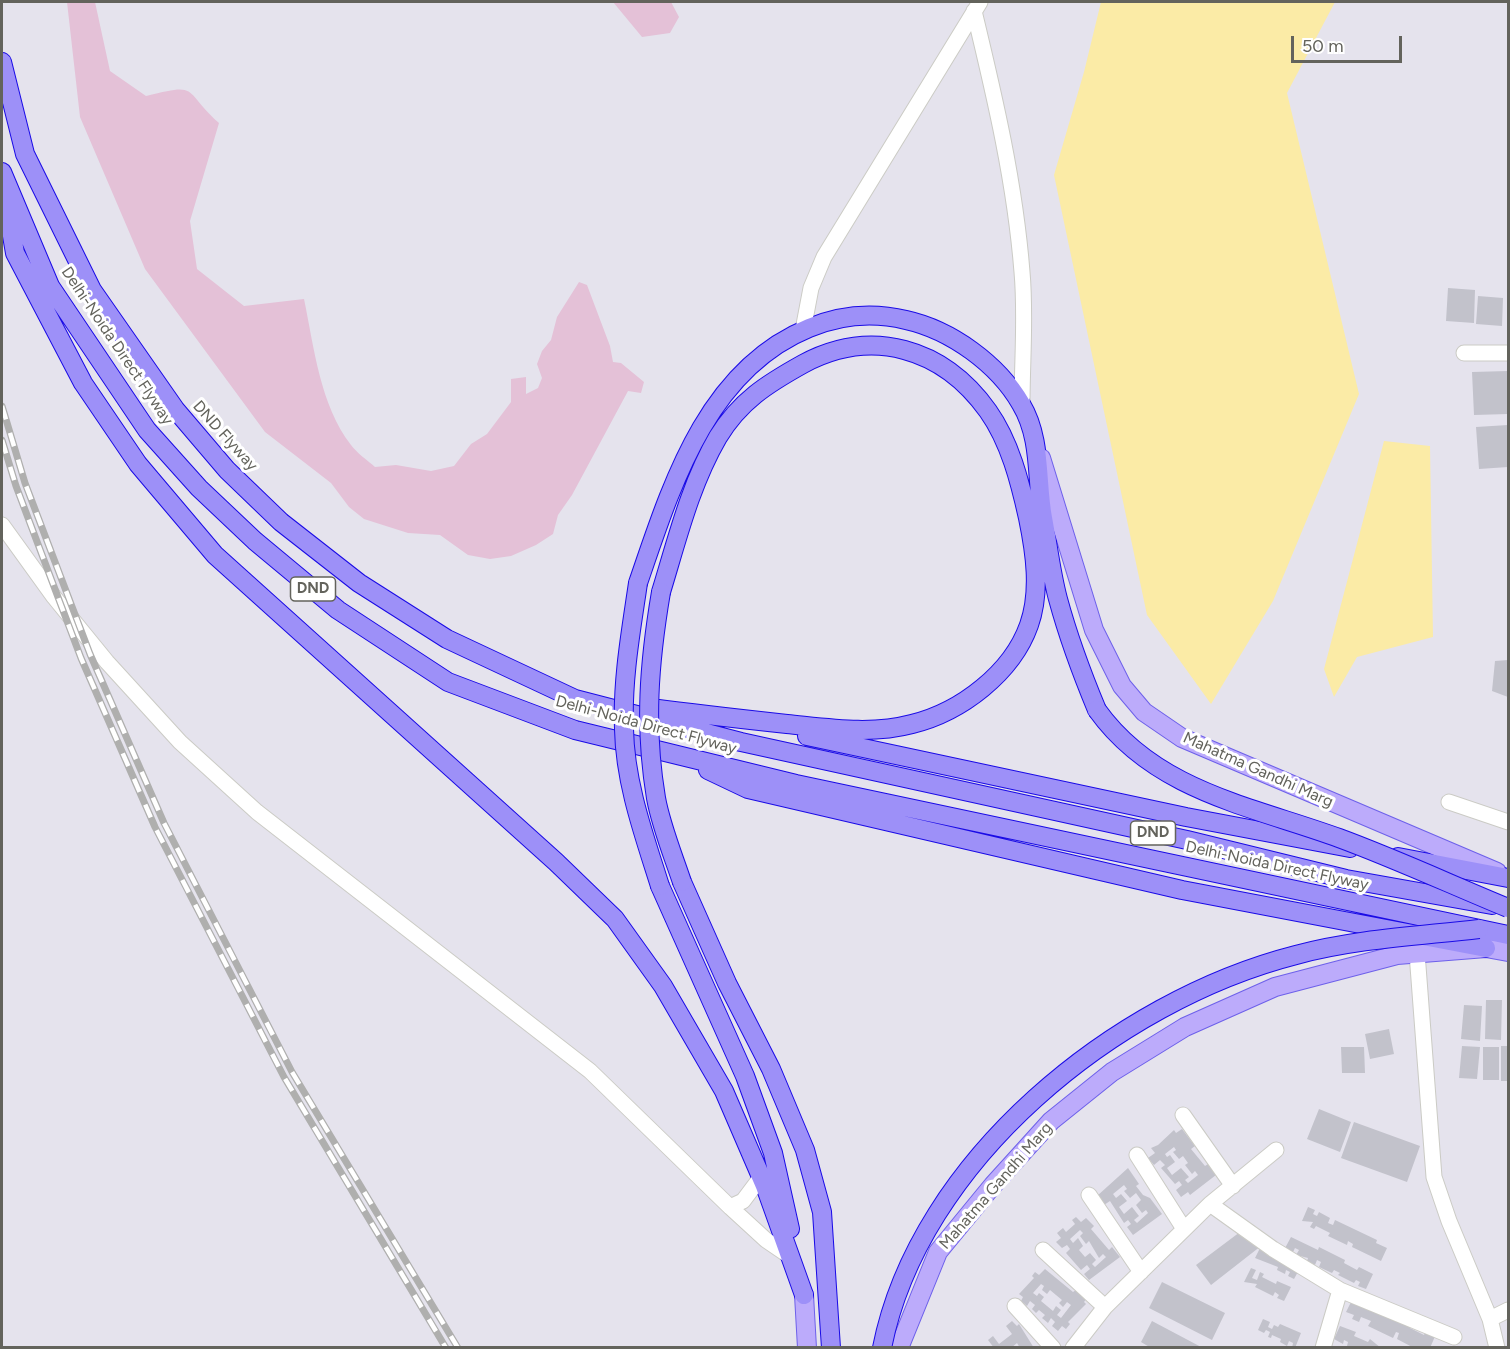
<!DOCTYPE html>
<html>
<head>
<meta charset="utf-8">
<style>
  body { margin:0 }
  #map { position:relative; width:1510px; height:1349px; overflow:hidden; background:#e5e3ed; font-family:Figtree,sans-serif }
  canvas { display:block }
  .frame { position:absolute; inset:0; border:3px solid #63635c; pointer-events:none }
  .scale { position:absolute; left:1291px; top:36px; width:111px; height:27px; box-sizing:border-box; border:3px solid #63635c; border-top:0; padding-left:8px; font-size:18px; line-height:21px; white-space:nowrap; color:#63635c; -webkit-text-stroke:4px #fff; paint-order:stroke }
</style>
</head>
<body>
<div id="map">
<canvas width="1510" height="1349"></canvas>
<div class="frame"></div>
<div class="scale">50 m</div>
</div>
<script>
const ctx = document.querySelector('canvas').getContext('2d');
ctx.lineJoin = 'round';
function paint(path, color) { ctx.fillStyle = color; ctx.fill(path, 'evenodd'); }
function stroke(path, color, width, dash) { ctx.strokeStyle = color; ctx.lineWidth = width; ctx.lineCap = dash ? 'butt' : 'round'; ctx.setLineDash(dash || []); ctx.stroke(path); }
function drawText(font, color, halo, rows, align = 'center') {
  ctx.font = font + ' Figtree,sans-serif'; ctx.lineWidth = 6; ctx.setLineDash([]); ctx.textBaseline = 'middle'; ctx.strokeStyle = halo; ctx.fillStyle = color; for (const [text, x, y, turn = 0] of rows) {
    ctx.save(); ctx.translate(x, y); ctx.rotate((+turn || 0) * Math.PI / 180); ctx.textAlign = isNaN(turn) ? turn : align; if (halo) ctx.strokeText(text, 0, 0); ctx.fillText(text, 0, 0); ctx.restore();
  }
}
const green = new Path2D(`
  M67,2H95L110,71L146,96C201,82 182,90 219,123L190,221L197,269L244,306L304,299C314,347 320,405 351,445C357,453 367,460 375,467L396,465L431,471L454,466L471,444L487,434L511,402V379L526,377V394L538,388L542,378L537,364L542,351L551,340L557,317L579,282L587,285L610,346L613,362L621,363L644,382L641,393L628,391L572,495L558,515L553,534L536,545L511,556L490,559L468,555L440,535L408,533L364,519L349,507L331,483L265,432L145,269L80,117Z
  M613,2H671L679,17L670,33L642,37Z`);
const water = new Path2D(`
  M1101,2H1335L1287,93L1359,394L1273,601L1211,704L1147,615L1054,175L1084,72Z
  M1384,441L1430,446L1433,637L1357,657L1334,697L1324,669Z`);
const building = new Path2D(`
  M1448,288L1475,290L1474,323L1446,321Z
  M1478,296L1503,298L1502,326L1476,324Z
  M1508,371V414L1474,415L1472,372Z
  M1508,425V467L1479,469L1476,427Z
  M1508,660V697L1492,691L1495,661Z
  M1486,1000H1502L1501,1040L1485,1039Z
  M1464,1005L1482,1006L1480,1041L1461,1039Z
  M1389,1029L1394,1054L1370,1059L1365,1034Z
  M1462,1046L1480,1047L1477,1079L1459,1078Z
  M1501,1046H1508V1081H1501Z
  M1341,1047H1364L1365,1073H1342Z
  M1483,1047H1499V1080H1483Z
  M1319,1109L1351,1122L1340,1152L1307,1139Z
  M1354,1122L1420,1146L1407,1182L1341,1158Z
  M1182,1129L1195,1146L1191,1149L1205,1166L1208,1164L1216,1175L1190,1195L1188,1192L1181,1197L1176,1190L1182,1185L1179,1181L1175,1184L1161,1168L1165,1165L1160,1160L1154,1165L1148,1158L1155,1153L1151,1148L1158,1145L1174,1130L1176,1133ZM1174,1147L1176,1150L1173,1152L1179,1159L1183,1156L1188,1163L1185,1165L1192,1174L1195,1171L1198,1175L1188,1183L1185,1180L1189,1177L1181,1168L1172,1175L1167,1168L1175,1162L1170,1155L1167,1157L1165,1154Z
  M1128,1168L1139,1184L1136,1186L1143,1195L1150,1198L1162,1214L1133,1235L1127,1227L1131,1224L1128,1220L1124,1223L1110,1201L1104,1205L1097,1196ZM1124,1185L1127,1189L1124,1191L1130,1198L1136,1193L1141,1200L1136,1205L1142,1213L1146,1210L1148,1213L1137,1223L1134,1220L1139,1216L1132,1207L1124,1214L1119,1207L1127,1201L1121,1194L1116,1198L1113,1194Z
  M1308,1207L1315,1210L1313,1214L1317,1216L1319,1212L1330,1218L1328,1223L1333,1225L1335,1220L1377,1240L1376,1243L1387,1248L1381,1261L1352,1247L1353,1244L1348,1241L1347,1245L1328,1236L1330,1233L1316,1226L1314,1229L1310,1227L1313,1222L1302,1221Z
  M1076,1217L1081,1222L1086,1218L1094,1226L1091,1229L1109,1250L1112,1247L1120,1257L1089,1280L1084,1274L1090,1269L1087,1265L1081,1270L1066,1253L1070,1249L1067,1245L1062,1248L1056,1242L1061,1238L1057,1233L1063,1228L1066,1232L1075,1224L1072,1220ZM1080,1230L1083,1233L1080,1236L1086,1244L1089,1241L1099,1258L1103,1254L1106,1257L1095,1267L1092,1264L1096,1260L1090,1253L1085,1257L1079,1250L1083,1246L1078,1238L1073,1243L1070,1239Z
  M1244,1229L1261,1246L1211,1285L1196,1265Z
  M1291,1237L1318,1250L1319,1247L1345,1260L1344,1263L1357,1270L1359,1267L1373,1274L1366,1289L1358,1286L1360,1282L1356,1280L1354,1283L1338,1275L1340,1273L1334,1270L1332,1273L1319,1267L1321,1262L1317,1260L1315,1265L1307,1261L1308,1258L1296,1255L1299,1250L1295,1248L1292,1254L1284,1250Z
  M1261,1246L1300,1268L1294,1279L1288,1276L1290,1272L1286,1270L1285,1274L1277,1270L1278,1267L1255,1258Z
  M1251,1268L1256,1270L1252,1278L1257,1280L1260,1272L1264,1274L1262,1277L1276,1284L1277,1281L1291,1287L1284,1301L1277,1298L1279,1295L1275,1292L1273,1296L1255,1287L1257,1284L1244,1282Z
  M1045,1269L1073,1292L1076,1290L1087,1298L1084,1302L1086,1304L1068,1322L1070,1324L1066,1329L1062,1326L1058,1331L1052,1326L1055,1322L1051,1318L1048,1323L1042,1318L1045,1315L1039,1310L1036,1313L1032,1309L1035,1305L1030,1301L1027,1306L1021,1301L1023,1297L1019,1294L1034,1278L1032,1276L1035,1272L1039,1275ZM1041,1284L1044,1286L1042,1290L1047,1294L1050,1290L1062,1300L1059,1303L1063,1307L1067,1302L1071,1305L1061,1318L1057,1315L1061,1310L1056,1306L1053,1311L1041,1301L1044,1297L1039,1293L1037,1296L1033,1293Z
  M1162,1282L1225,1313L1212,1340L1149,1308Z
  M1351,1302L1412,1323L1410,1328L1424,1335L1426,1330L1436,1334L1430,1348H1414L1397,1339L1399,1333L1396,1332L1393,1338L1368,1326L1371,1321L1361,1317L1359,1322L1352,1319L1354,1315L1346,1312Z
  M1263,1319L1270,1322L1268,1327L1272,1329L1274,1325L1278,1327L1280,1324L1301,1333L1295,1348H1292L1293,1343L1289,1341L1287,1346L1280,1342L1281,1339L1272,1335L1271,1338L1268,1337L1270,1332L1266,1330L1264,1333L1258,1330Z
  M1012,1321L1017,1326L1019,1324L1034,1348H1020L1017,1343L1011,1348H994L988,1340L993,1336L999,1344L1012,1334L1006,1326Z
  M1152,1321L1203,1348H1151L1141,1342Z
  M1340,1326L1356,1332L1354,1336L1368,1342L1370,1339L1381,1348L1347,1346L1348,1342L1344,1340L1343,1344L1334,1339Z`);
const minor = new Path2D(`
  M974,11C995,98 1015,183 1022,272C1026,316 1022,361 1022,405
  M803,330L811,288L824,257L980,2
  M1464,353H1508
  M2,525L54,597L107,662L180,742L257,812L590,1071L730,1207L766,1240L788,1255
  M1449,802L1508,822
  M1417,953L1434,1177L1449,1221L1490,1319L1497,1348
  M1183,1115L1233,1186
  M1137,1155L1184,1229
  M1089,1195L1141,1272
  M1210,1204L1273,1249L1340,1290L1454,1337
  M730,1207L743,1201L761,1177
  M1043,1250L1105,1307
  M1015,1306L1053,1348
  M1490,1319L1508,1310
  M1073,1348L1105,1307L1210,1204L1276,1150
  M1323,1348L1340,1290`);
const primary = new Path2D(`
  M1041,458L1094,630L1122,686L1144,712L1182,738L1497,872
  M804,1295L807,1348
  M899,1348L938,1252L993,1185L1051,1121L1112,1072L1185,1027L1275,987L1397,955L1486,948L1508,952`);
const motorway = new Path2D(`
  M2,62L25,154L92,290L175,409L227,470L281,522L359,583L447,639L575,699L741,742L1187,840L1346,879L1492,905
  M2,172L50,286L147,430L199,488L255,541L338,610L448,682L575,730L796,784L1508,935
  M6,201L15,253L83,383L138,464L215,555L556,862L615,919L663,986L724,1091L765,1186L804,1295
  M638,583C671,487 706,370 809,328C840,315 873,312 906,320C951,330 998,364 1021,404C1042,439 1036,480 1043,518C1048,545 1051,573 1058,599C1068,636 1082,674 1097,710
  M651,708C696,714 741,719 787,724C828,728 871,735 912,724C961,712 1012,673 1029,625C1041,591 1035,552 1028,518C1020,482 1010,442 988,411C943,348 872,327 803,364C767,384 740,401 718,437C690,485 677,540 661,592
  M807,736L1186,817L1350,848
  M708,770L748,789L1182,890L1486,948
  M1398,857L1508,878
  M682,882L727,983L771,1069L805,1150L822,1212L831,1348
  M660,886L745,1076L773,1153L790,1229`);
const rail = new Path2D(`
  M2,406L25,483L90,654L164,823L292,1072L458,1348
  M2,440L16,486L81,658L155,827L284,1077L446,1348`);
const motorwayBridge = new Path2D(`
  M638,583C631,631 622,680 624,729C625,783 644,835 660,886
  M661,592C649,663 644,726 656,798C661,826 673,855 682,882
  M1097,710C1155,791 1251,806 1339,838C1396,859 1452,885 1508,908
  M882,1348C919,1160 1116,1001 1296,955C1355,939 1418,936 1479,929`);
const shields = [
  [313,589,45],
  [1153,833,45]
];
const shieldNames = [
  ["DND",313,589],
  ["DND",1153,833]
];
const streetNames = [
  ["Delhi-Noida Direct Flyway",117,346,56],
  ["DND Flyway",225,436,48],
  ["Delhi-Noida Direct Flyway",646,725,15],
  ["Mahatma Gandhi Marg",1258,770,24],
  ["Delhi-Noida Direct Flyway",1277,866,12],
  ["Mahatma Gandhi Marg",996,1186,-49]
];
paint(green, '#e4c1d7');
paint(water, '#fbeba6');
paint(building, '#c2c2cb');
stroke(minor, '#cbcbc5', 17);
stroke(primary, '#6d60ea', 20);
stroke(motorway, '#1a0be6', 20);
stroke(minor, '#fff', 15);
stroke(primary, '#bcabfb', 18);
stroke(motorway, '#9d90f8', 18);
stroke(rail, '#afafae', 7);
stroke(rail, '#fff', 4.5, [14]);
stroke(motorwayBridge, '#1a0be6', 20, []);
stroke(motorwayBridge, '#9d90f8', 18);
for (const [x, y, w] of shields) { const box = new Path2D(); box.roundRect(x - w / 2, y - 12, w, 24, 4.5); ctx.fillStyle = '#fff'; ctx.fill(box); stroke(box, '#63635c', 1.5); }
drawText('bold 15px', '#63635c', null, shieldNames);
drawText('16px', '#63635c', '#fff', streetNames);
</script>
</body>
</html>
